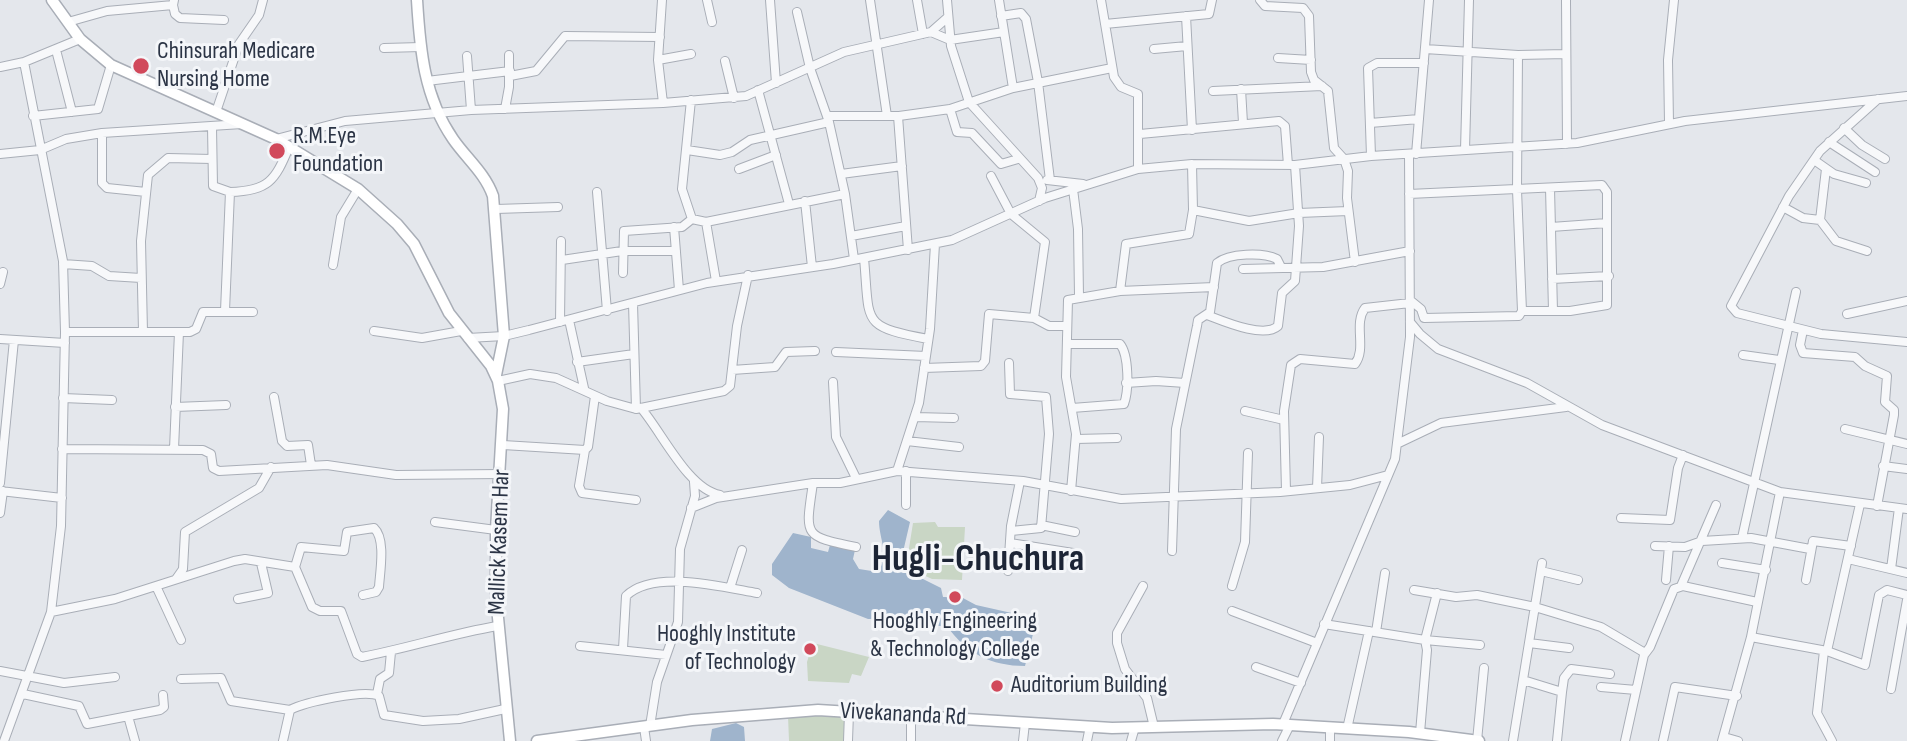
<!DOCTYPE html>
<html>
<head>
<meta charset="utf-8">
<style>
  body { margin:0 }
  canvas { display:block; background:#e4e7ec }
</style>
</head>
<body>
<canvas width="1907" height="741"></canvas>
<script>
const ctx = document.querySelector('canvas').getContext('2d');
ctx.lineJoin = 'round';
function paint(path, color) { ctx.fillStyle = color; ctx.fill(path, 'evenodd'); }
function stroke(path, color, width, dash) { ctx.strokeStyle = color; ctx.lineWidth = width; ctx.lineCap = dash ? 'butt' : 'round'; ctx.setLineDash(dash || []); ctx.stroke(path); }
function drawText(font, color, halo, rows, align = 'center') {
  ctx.font = font + ' "Sofia Sans Condensed",sans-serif'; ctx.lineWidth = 6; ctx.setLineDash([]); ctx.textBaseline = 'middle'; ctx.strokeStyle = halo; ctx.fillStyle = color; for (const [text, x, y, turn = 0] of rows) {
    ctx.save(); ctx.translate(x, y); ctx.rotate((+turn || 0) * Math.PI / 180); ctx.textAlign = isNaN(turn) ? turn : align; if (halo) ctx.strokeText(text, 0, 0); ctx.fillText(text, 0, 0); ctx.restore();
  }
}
const green = new Path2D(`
  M935,522L938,527H965L962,580L932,579L906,567L913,523Z
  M813,643L869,657L861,676L852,674L849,683L808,681L807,662Z
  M848,714L847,741H789L788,716Z`);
const water = new Path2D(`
  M888,510L910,522L903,552V569L941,588L943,597H961L976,605L1034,618L1033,634L1025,666C991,666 966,653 947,626H920L906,619H868L789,588L772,575V564L793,533L811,537V548L828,552L830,545L855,550L853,559L859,569L878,572C890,555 879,539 879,521Z
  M736,723L744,727L745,741H710L712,729Z`);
const street = new Path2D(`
  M662,0L658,60L663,103
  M707,0L712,22
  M770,0L776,83
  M870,0L887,116
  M917,0L923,34
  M947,0L951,46L969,102L1038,178L1042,188L1039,201
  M999,0L1013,88
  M1101,0L1114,77L1121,87L1138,94V169
  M1260,0L1265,6L1303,8L1309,16L1311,72L1314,80L1328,91L1334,148L1344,159L1348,171L1347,198L1355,262
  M1566,0L1567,144
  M173,5L175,14L180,18L224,20
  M797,12L810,68L829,122L845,194L854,259
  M1001,16L1021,13L1026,19L1038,82L1050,180
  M1186,16L1192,130
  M68,22L107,11L173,5L174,0
  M1105,24L1209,14L1212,0
  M931,32L950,40L1004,32
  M384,48L421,47
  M1154,49L1187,46
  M1425,49L1518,55L1566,54
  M56,50L72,112
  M467,56L471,110
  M1278,58L1311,60
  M658,60L691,54
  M725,61L734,98
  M24,62L63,261L65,332L61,526L51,612
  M0,67L24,62L80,39
  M510,76L536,71L565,36L660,37
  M427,81L510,71
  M1241,89L1243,123
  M758,90L789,204
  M1213,91L1322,86
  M1878,99L1820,151L1789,196L1731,306L1737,313L1821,334L1907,342
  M691,100L682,189L692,219L706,222L845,194
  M505,109L509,87V55
  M950,109L957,132L972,133L1001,164L1018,159
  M216,112L239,44L259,15L263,0
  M33,116L98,109L111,65
  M827,116H899L950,109L1013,88L1112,68
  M898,116L908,250
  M1370,123L1419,119
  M1669,123L1668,60L1674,0
  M212,127L213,186L230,192
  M1844,128L1862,145L1885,159
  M102,133V183L107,188L146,192
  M1140,134L1279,121L1285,126L1288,165
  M276,139L345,121L471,110L663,103L746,96L844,52L931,32L948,17
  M1829,142L1875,172
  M687,150L720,155L732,152L750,140L829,122
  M1465,150L1469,0
  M0,154L40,150L66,139L102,133L242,124
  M1416,154L1429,0
  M1371,156L1368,68L1377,63H1424
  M1814,160L1834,174L1866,183
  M739,169L776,155
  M841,174L902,166
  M1047,180L1083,184
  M1550,188L1553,311
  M1073,189L1078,229L1079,296
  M597,192L607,311
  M1409,194L1602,185L1607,192V305L1570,311H1522L1517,190L1518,55
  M805,201L812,267
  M1783,207L1803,218L1820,220L1836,241L1867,251
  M496,209L558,207
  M1193,210L1249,221L1299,213L1348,211
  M1820,220L1826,169
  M706,222L716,281
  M674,227L679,290
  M1551,227L1607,223
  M851,236L906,226
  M864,258C870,324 860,326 928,339
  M562,260L622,251H676
  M63,264L92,266L109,276L141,278
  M333,265L341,217L358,189
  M1243,269L1323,267L1410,251
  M623,273L624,231L682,227L692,219
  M1552,279L1609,276
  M0,284L3,272
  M1120,291L1126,244L1189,234L1193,210L1192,164
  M1410,300L1421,309L1424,318L1519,316L1522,311
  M633,303L636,409
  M225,311L230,192C268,191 275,181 289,147
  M1847,314L1907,301
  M1207,315C1223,321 1264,339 1278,326L1282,293L1295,281L1299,226L1295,165
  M1034,318L1049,326H1067
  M569,320L584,388
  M560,322L561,241
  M1410,322L1420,334L1438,349L1527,383L1602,425L1780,492L1907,509
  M1803,330L1800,345L1803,353L1855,357L1865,366L1887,376L1885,402L1894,410V415L1877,506
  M374,331L422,338L461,331
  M65,332H190L196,329L203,312H253
  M143,332L141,241L148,175L168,158L212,159
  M468,338L504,336L529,330L707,283L833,264L952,240L1045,198L1138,169L1192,164L1295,165L1371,156L1577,143L1685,121L1907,96
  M0,339L65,343
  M1067,344H1120C1129,355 1129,390 1124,404L1072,408
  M836,352L926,356
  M1743,355L1779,360
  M577,362L634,354
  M1009,363L1010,394L1046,397L1049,434L1041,528L1011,531
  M924,368L981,366L985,361L989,314L1034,318L1045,242L1011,214L991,176
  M732,370L775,367L786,352L815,351
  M498,381L530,374L556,378L607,401L636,409L724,391L730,386L737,326L748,275
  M833,382L836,437L856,478
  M1126,383L1156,381L1185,383
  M274,397L282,441L287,446L308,445L311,465
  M63,398L112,400
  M175,407L226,405
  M641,408C663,434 688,489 720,495
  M1245,411L1284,420
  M915,417L954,418
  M1845,429L1907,444
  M1076,439L1117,438
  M907,441L959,447
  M1399,443L1441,423L1566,407
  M503,445L585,450L588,447L595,396
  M62,449L203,450L211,454L213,468L219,471L327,465L396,475L501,474
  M174,449L179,332
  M585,450L579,486L582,493L636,500
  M1883,466L1907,469
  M897,471L919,403L930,329L935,244
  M906,471V505
  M0,483L14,340
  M813,483C805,537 803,536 856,547
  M1317,488L1319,437
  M0,491L62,498
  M1071,491L1076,434L1066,377L1068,300L1120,291L1214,287
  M1286,491L1284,411L1291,365L1300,359L1355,364C1367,348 1353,324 1365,308L1410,303
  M691,508L716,498L813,483H840L897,471L1023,481L1121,499L1280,492L1350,485L1388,475
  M0,513L3,491
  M1621,518L1670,520L1678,468L1683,455
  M435,522L496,530
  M1041,525L1075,532
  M1742,538L1796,292
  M1010,543L1073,553
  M1655,546L1685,547L1702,541L1751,538L1810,549
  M1172,551L1176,429L1197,326L1198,320L1210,312L1217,263C1229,253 1263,252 1277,259L1281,267
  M1848,559L1907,573
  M1722,563L1766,570
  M295,567L301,547L344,551L347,532L374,528C386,539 380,571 379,587L376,592L363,595
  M1891,569L1899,508
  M1008,571L1011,526L1020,481
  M1541,571L1578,580
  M176,579L183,569L185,532L259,488L271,467
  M1666,580L1669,546
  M1806,580L1813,541L1851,546
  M156,586L181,640
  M1143,586L1117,633V643L1125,669L1147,698L1154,727
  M1232,586L1245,542L1248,453
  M1681,586L1716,505
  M730,588L742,550
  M1414,590L1456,597L1477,595L1535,607L1601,627L1645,653
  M1437,593L1425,640L1480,645
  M238,599L268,593L261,563
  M1232,611L1317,643
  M1324,624L1425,640L1427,650L1420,733
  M1376,632L1385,573
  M1751,637L1827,651L1865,665L1879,595L1887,590L1907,595
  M1529,643L1569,648
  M580,646L666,655
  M623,649L626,596C654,569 723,587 757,593
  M1824,651L1817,713L1832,741
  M1827,651L1860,504
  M1256,667L1301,683
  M0,671L64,683L115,677
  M181,679L221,678L231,701L290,710
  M1523,680L1562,692L1557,741
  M1601,687L1636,690
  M1891,689L1907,600
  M1562,692L1564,678L1571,669L1610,674
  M23,694L79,706L87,724L160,710L164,707L163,695
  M377,694L380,679L389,673L391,652
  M128,716L135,741
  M1283,724L1395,459L1410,337L1409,154
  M650,726L657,682L678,622L680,549L695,496L694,482
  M644,727L646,741
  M1347,729L1369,631
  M1724,737L1738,741
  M4,741L51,612L115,599L234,561L245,559L295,567L312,607L320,611H341L357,654L362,657C408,648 451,634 497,626
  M283,741L290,710C305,702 365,689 379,696L384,715L423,721L459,719L505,709
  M848,741L849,713
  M911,741V716
  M1023,741L1025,723
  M1087,741L1090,726
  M1131,741L1135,727
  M1282,741L1290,725
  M1330,741V728
  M1477,741L1484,668
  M1513,741L1542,563
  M1625,741L1644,655L1650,647L1674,589L1683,586L1757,602
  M1663,741L1675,687L1737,696
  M1722,741L1751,637L1780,492`);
const secondary = new Path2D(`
  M52,0L80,39L111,65L276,139L358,189L397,224L414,244L449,313L491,366L498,381L503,409L496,530V597L510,741
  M417,0C420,50 424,97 453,139C466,158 485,173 493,196L504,336L496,375
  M537,741L692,720L818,710L1112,728L1273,724L1409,732L1479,741`);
const markers = [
  [141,66,9,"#d1495b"],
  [277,151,9,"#d1495b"],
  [955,597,7,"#d1495b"],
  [810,649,7,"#d1495b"],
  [997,686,7,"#d1495b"]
];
const poiNames = [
  ["Chinsurah Medicare",157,52],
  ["Nursing Home",157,80],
  ["R.M.Eye",293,137],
  ["Foundation",293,165],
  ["Hooghly Engineering",955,622,"center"],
  ["& Technology College",955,650,"center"],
  ["Hooghly Institute",796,635,"right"],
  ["of Technology",796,663,"right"],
  ["Auditorium Building",1011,686]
];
const streetNames = [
  ["Mallick Kasem Har",500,542,-88],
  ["Vivekananda Rd",903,715,3]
];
const townNames = [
  ["Hugli-Chuchura",978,560]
];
paint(green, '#c9d6c5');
paint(water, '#9fb4cc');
stroke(street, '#a9aeb7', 10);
stroke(secondary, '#a9aeb7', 13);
stroke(street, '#f7f8fa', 8);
stroke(secondary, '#fff', 10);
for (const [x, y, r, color] of markers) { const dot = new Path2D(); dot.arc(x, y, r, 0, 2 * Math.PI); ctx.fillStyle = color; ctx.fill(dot); stroke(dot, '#f4f6f9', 2.5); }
drawText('24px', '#2b3445', '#f4f6f9', poiNames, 'left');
drawText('24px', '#2b3445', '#f4f6f9', streetNames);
drawText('bold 38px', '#1d2536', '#f4f6f9', townNames);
</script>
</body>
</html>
